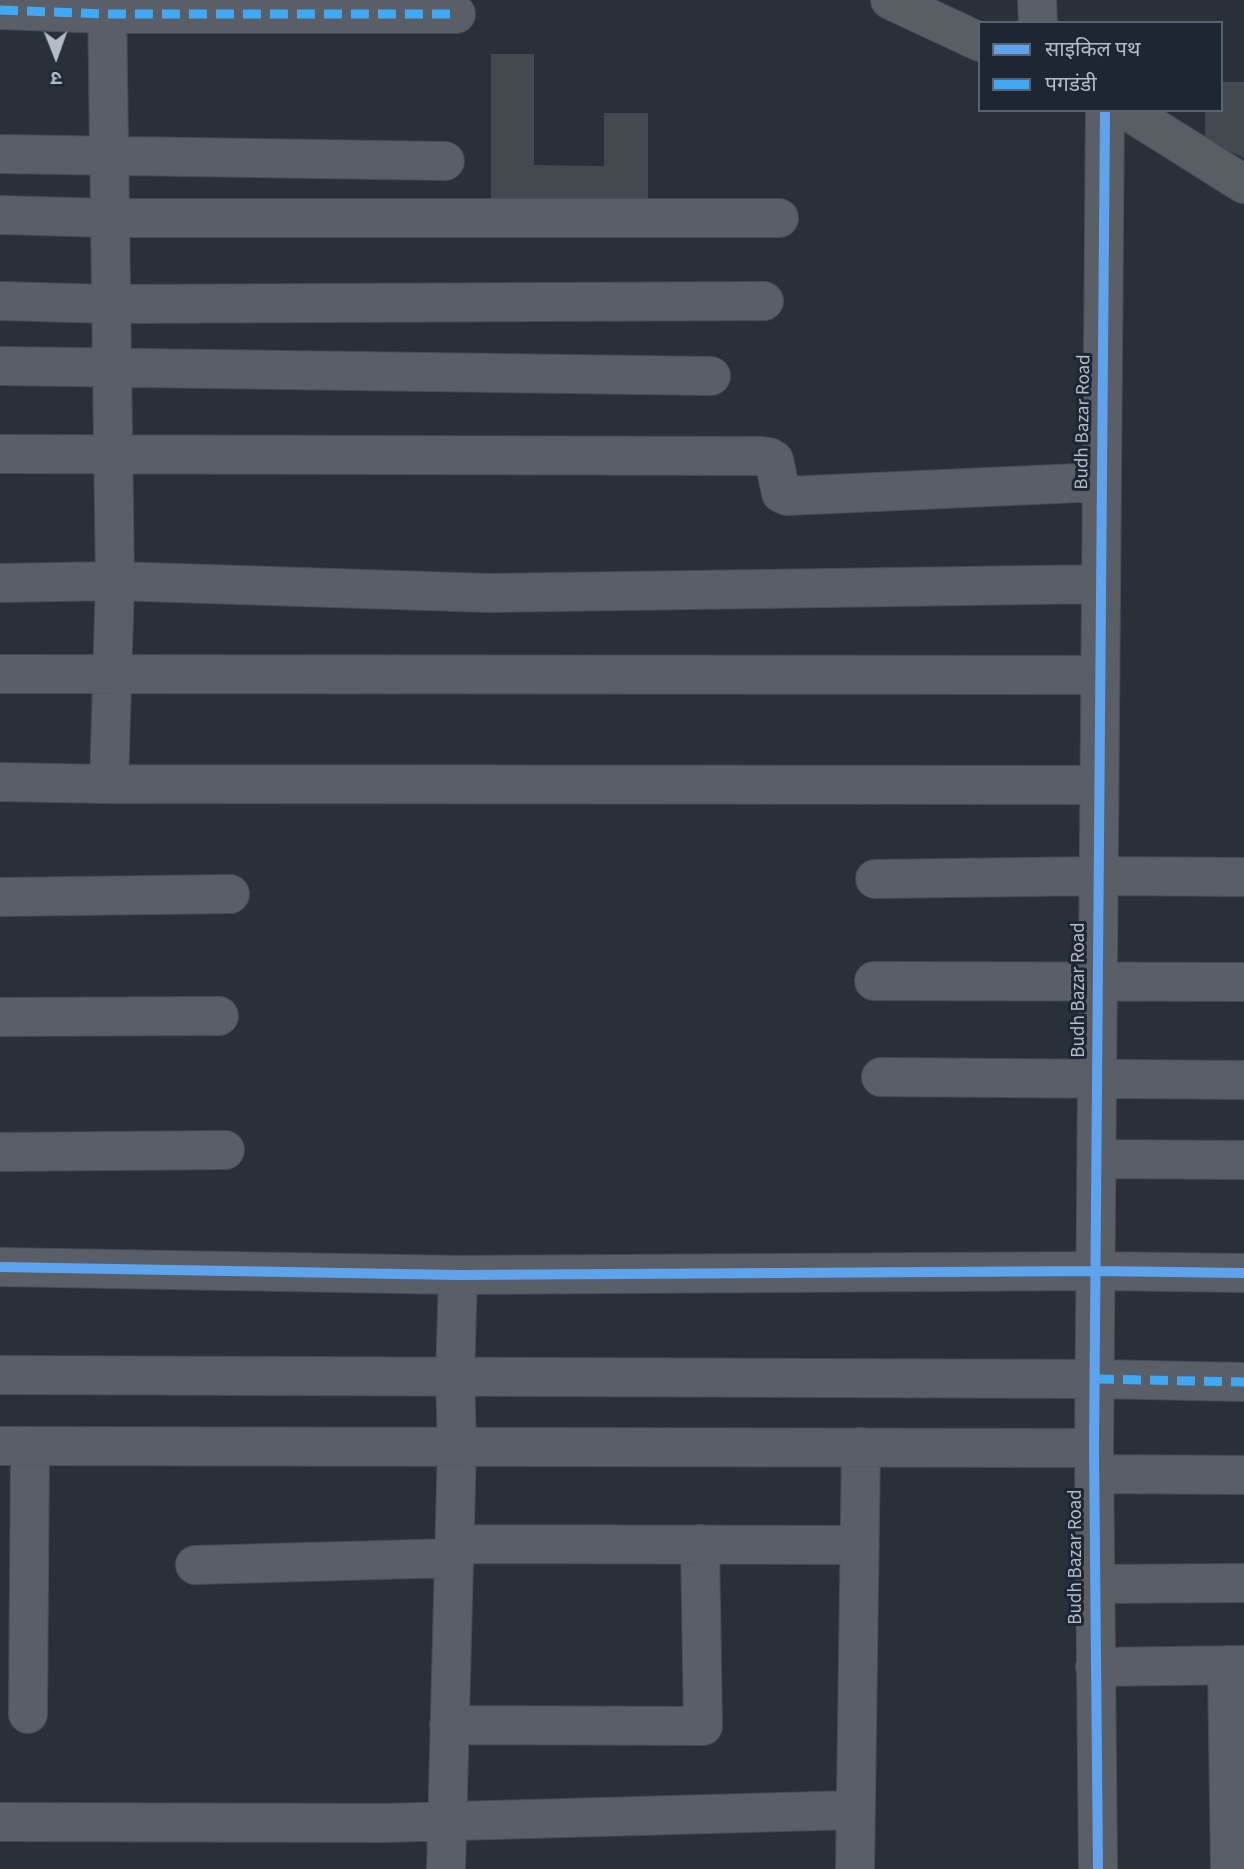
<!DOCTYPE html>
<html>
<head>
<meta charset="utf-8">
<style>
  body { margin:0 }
  #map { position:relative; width:1244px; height:1869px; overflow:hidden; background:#2a3038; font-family:"Source Sans 3","Noto Sans Devanagari",sans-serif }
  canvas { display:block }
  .legend { position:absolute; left:978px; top:21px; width:245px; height:91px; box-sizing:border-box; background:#1d2633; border:2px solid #59626f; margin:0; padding:9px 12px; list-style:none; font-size:21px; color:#b4bcc9 }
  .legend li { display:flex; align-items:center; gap:14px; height:35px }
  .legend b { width:35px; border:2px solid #59626f }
  .north { position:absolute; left:21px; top:21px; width:70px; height:70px; -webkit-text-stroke:5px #1d2633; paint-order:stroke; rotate:179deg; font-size:19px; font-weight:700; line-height:28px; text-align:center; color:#b4bcc9 }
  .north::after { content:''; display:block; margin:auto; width:24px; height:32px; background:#b4bcc9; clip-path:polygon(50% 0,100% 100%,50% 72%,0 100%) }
</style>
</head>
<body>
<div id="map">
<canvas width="1244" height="1869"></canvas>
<ul class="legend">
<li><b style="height:9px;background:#60a3ed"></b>साइकिल पथ</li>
<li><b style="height:9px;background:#3fa9f5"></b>पगडंडी</li>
</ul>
<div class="north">उ</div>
</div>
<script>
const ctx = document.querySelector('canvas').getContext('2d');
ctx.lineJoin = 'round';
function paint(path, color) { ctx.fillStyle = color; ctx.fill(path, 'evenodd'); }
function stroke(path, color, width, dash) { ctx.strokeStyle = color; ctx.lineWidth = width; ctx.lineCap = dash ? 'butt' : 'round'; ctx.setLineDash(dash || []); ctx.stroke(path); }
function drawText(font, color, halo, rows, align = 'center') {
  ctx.font = font + ' "Source Sans 3",sans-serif'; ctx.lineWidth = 6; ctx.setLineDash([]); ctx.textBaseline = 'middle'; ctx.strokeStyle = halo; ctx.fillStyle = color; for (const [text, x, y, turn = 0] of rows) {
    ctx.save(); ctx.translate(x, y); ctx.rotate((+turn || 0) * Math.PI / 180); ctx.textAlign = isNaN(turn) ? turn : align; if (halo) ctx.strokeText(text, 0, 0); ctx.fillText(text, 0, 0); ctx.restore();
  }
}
const building = new Path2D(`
  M491,54H534V165L604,166V113H648V208L491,207Z
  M1221,82H1244V158L1205,139V110H1221Z`);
const street = new Path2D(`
  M107,0L115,581L109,784
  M1037,0L1038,23
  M0,10L108,14H456
  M0,154L445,161
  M0,215L110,218H779
  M0,301L111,304L764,301
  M0,366L711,376
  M0,454L761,456L769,457L774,460L781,493L787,496L1100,482
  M0,583L115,581L489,593L1100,584
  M0,674L1100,675
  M0,782L109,784L1099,785
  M875,879L1098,876L1244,877
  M0,897L230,894
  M874,981L1244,982
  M0,1017L219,1016
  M881,1077L1244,1080
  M0,1152L225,1150
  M1097,1159L1244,1160
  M0,1267L458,1275L1097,1271L1244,1273
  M0,1375L1096,1379L1244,1382
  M0,1446L1094,1448
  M1094,1474L1244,1475
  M454,1544L860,1545
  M195,1565L454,1558
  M1095,1584L1244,1583
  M1227,1665L1230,1869
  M1095,1667L1244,1665
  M28,1714L30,1446
  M449,1725L703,1726L700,1544
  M0,1822L384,1823L855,1810
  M446,1869L457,1445L455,1378L458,1275
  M855,1869L861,1447
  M1098,1869L1094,1448L1105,110`);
const secondary = new Path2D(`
  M890,0L980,42
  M1126,110L1244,184`);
const quiet = new Path2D(`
  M0,10L108,14H456
  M1096,1379L1244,1382`);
const cycleway = new Path2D(`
  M0,1267L458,1275L1097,1271L1244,1273
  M1098,1869L1094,1448L1105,110`);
const streetNames = [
  ["Budh Bazar Road",1084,422,-89],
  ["Budh Bazar Road",1080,990,-90],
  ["Budh Bazar Road",1077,1557,-90]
];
paint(building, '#444950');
stroke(street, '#484c53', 40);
stroke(secondary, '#484c53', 40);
stroke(street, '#5a5e66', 38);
stroke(secondary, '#595d64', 38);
stroke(quiet, '#3fa9f5', 9, [18, 9]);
stroke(cycleway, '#60a3ed', 10);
drawText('19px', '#b4bcc9', '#1d2633', streetNames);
</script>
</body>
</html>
